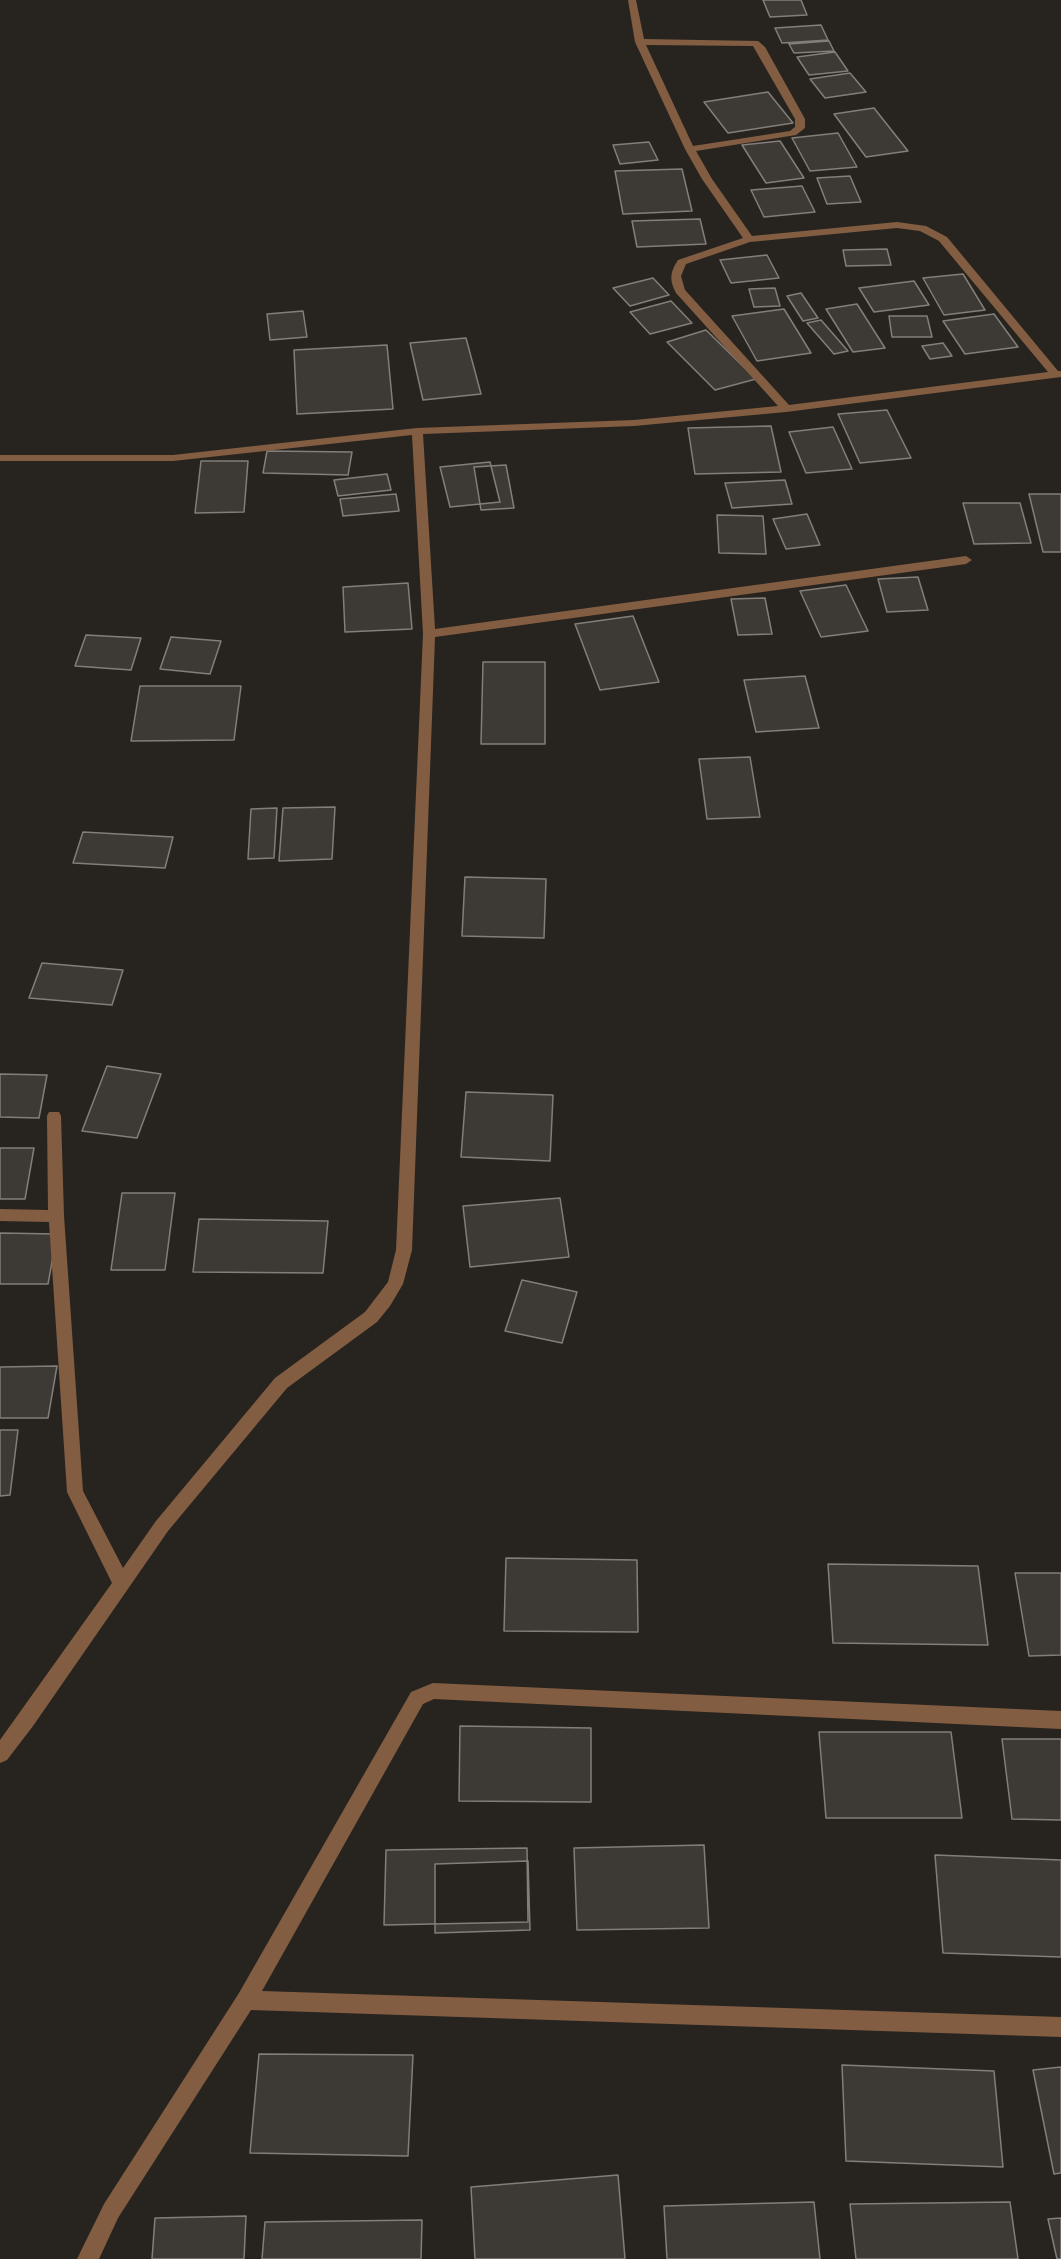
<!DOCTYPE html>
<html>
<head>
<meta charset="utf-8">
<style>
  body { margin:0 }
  canvas { display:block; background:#27241f }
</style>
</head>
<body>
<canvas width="1061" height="2259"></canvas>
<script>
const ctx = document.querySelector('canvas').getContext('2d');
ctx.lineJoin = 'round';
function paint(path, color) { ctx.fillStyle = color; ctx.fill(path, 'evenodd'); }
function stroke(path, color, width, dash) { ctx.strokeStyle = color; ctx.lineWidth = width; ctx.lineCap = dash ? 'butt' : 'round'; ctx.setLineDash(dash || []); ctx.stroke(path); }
const building = new Path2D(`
  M763,0H801L807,15L770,17Z
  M821,25L828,40L782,43L775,28Z
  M829,41L834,51L794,53L789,44Z
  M835,52L848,71L809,75L797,57Z
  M850,73L866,92L825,98L810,79Z
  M768,92L793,123L728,133L704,102Z
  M874,108L908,151L866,157L834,114Z
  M838,133L857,167L810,171L792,138Z
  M780,141L804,178L766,183L742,145Z
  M649,142L658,160L620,164L613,145Z
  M682,169L692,211L623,214L615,171Z
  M850,176L861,202L827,204L817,178Z
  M802,186L815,212L764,217L751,190Z
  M700,219L706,244L637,247L632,221Z
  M887,249L891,265L846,266L843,250Z
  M767,255L779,278L731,283L720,260Z
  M963,274L985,310L944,315L923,278Z
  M653,278L669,295L630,306L613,288Z
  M914,281L929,305L874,312L859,288Z
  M775,288L780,306L754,307L749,289Z
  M801,293L818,318L803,321L787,296Z
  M671,301L692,323L650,334L630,312Z
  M857,304L885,348L853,352L826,309Z
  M784,309L811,353L757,361L732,316Z
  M303,311L307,337L270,340L267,314Z
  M994,314L1018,347L965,354L943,321Z
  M889,316H927L932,337H892Z
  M821,320L848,351L834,354L807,323Z
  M706,330L756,379L715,390L667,342Z
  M466,338L481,394L423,400L410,343Z
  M943,343L952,356L930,359L922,346Z
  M387,345L393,409L297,414L294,350Z
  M887,410L911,458L860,463L838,414Z
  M771,426L781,472L695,474L688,428Z
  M833,427L852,469L806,473L789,432Z
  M267,451L352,452L348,475L263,473Z
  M201,461H248L244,512L195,513Z
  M490,462L500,502L450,507L440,467Z
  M506,465L514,508L481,510L474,467Z
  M387,474L391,490L338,496L334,480Z
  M785,480L792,504L732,508L725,483Z
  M396,494L399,511L343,516L340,499Z
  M1029,494H1061V552H1043Z
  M963,503H1020L1031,543L974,544Z
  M807,514L820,545L786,549L773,519Z
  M717,515L763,516L766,554L719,553Z
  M918,577L928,610L887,612L878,579Z
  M408,583L412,629L345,632L343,587Z
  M846,585L868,631L821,637L800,591Z
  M765,598L772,634L738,635L731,599Z
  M633,616L659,682L600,690L575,624Z
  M86,635L141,638L131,670L75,666Z
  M171,637L221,641L210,674L160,669Z
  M483,662H545V744H481Z
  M805,676L819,728L756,732L744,680Z
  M140,686H241L234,740L131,741Z
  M750,757L760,817L707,819L699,759Z
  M335,807L332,859L279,861L283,808Z
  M277,808L274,858L248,859L251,809Z
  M83,832L173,837L165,868L73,863Z
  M465,877L546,879L544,938L462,936Z
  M42,963L123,970L112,1005L29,998Z
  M107,1066L161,1074L137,1138L82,1131Z
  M0,1074L47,1075L39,1118L0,1117Z
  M466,1092L553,1095L550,1161L461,1157Z
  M0,1148H34L25,1199H0Z
  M122,1193H175L165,1270H111Z
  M560,1198L569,1257L470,1267L463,1206Z
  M199,1219L328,1221L323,1273L193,1272Z
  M0,1233L57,1234L48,1284H0Z
  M522,1280L577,1292L562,1343L505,1331Z
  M57,1366L48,1418H0V1367Z
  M0,1430H18L10,1495L0,1496Z
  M506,1558L637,1560L638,1632L504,1631Z
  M828,1564L978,1566L988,1645L833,1643Z
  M1015,1573H1061V1655L1029,1656Z
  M460,1726L591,1728V1802L459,1801Z
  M819,1732H951L962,1818H826Z
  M1002,1739H1061V1820L1012,1819Z
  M704,1845L709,1928L577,1930L574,1848Z
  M527,1848L528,1922L384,1925L386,1850Z
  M935,1855L1061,1860V1957L943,1953Z
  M528,1861L530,1930L435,1933V1864Z
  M259,2054L413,2055L408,2156L250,2153Z
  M842,2065L994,2071L1003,2167L846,2161Z
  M1061,2067V2173L1054,2174L1033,2070Z
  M618,2175L625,2259H475L471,2187Z
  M814,2202L820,2259H667L664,2206Z
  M1010,2202L1018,2259H856L850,2204Z
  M246,2216L244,2259H152L155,2218Z
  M1061,2218V2259H1057L1048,2219Z
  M422,2220L421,2259H262L265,2222Z`);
const minor = new Path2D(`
  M628,0H636L644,39L758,41L765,47L805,119V128L796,135L696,151L712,179L752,236L897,222L926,226L947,237L1058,371H1061V377L786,412L634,426L423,434L435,629L966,556L972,560L966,564L435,637L412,1250L403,1284L390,1306L377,1322L287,1388L168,1531L33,1726L7,1760L0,1763V1740L112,1583L67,1492L49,1222L0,1221V1209L48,1210L47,1116L49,1112H59L61,1116L64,1216L83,1491L123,1568L156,1521L275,1378L365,1312L388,1282L396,1250L423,634L412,435L173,461H0V455H173L417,428L634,420L778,406L676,293C669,280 670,272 678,260L743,238L702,179L685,149L635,42ZM646,45L753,46L795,119V127L790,131L693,146ZM897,228L920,231L939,241L1048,372L789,405L685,290L681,276L686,264L750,242Z
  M433,1683L1061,1711V1729L434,1699L423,1704L262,1991L1061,2017V2037L251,2010L118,2218L99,2259H77L104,2204L239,1993L411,1692Z`);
paint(building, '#3d3934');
stroke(building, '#837e79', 1.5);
paint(minor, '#835d42');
</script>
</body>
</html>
